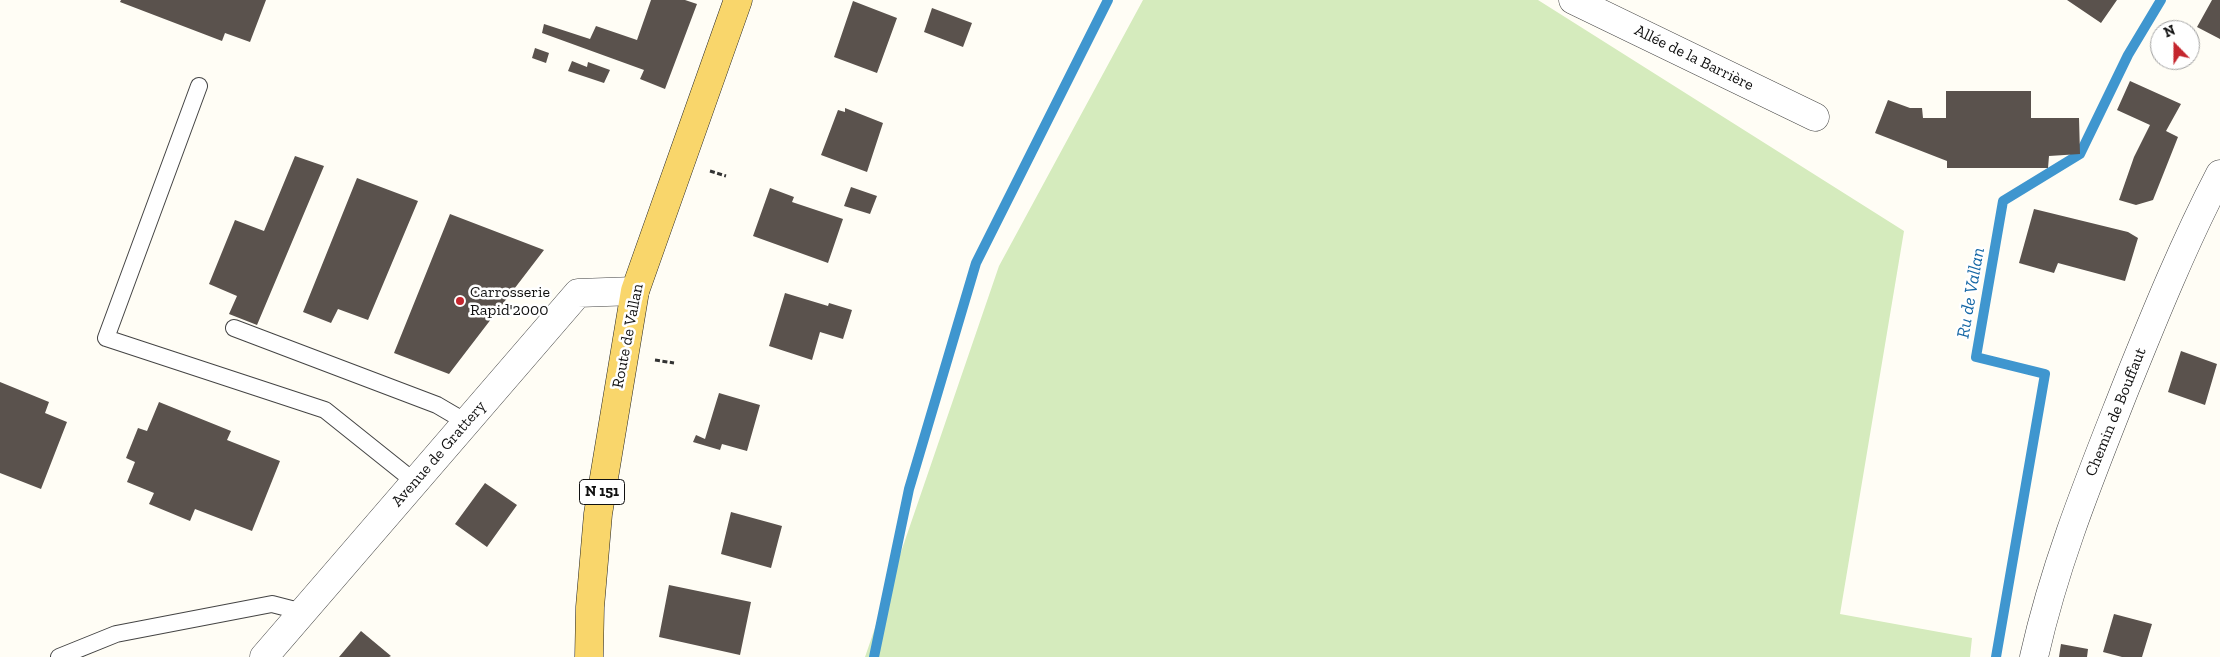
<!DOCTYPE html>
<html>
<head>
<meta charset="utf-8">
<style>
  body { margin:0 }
  #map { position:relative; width:2220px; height:657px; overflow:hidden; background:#fffdf5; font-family:"Zilla Slab",serif }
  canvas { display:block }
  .north { position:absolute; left:2150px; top:20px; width:50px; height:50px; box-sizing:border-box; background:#fff; border:1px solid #a0a0a0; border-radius:50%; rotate:338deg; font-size:14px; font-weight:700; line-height:20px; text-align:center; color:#111 }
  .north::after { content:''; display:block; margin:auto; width:18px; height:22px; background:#c4262e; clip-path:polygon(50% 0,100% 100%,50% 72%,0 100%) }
</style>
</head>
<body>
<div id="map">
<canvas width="2220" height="657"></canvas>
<div class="north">N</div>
</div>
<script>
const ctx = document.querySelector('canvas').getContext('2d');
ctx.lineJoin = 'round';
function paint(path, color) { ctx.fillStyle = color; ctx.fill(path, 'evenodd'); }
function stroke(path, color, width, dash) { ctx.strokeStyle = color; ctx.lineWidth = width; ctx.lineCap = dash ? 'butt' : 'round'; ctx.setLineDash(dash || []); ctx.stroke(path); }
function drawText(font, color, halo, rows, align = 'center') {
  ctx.font = font + ' "Zilla Slab",serif'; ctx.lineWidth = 5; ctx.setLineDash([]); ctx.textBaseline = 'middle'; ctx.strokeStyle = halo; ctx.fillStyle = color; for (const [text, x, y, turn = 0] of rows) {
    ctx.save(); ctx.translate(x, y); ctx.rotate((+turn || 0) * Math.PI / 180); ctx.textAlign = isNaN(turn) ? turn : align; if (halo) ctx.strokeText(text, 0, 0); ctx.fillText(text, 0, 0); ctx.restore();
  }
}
const green = new Path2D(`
  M1143,0H1538L1904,231L1840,614L1972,638L1970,657H865L999,266Z`);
const stream = new Path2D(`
  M874,657L909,489L976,263L1108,0
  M1996,657L2045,374L1976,357L2003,201L2080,154L2128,55L2161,0`);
const building = new Path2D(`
  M121,0H266L250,42L225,33L222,41L120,2Z
  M651,0H685L697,4L665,89L640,79L644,70L542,33L544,24L590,39L596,26L637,40Z
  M2067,0H2117L2101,23Z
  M2212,0H2220V39L2197,27Z
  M853,1L897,18L877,73L834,57Z
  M932,8L972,23L963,47L924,32Z
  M535,48L549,53L546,63L532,58Z
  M572,61L587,67L588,62L610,70L604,83L568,71Z
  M2130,81L2181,104L2166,131L2178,137L2153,200L2136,205L2119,200L2134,157L2150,125L2117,110Z
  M1946,91H2031V118H2079L2080,154L2049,156L2048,168H1947V161L1875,133L1888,100L1910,108H1922L1923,118H1946Z
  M845,108L883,123L867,172L821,155L838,110L845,112Z
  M295,156L324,166L257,325L229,314L237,296L209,284L235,220L264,231Z
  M357,178L418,201L368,320L338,309L331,323L303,312Z
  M851,187L877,196L870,214L844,206Z
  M770,188L794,197L792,202L843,219L828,263L753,236Z
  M2034,209L2128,232L2138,238L2125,281L2058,263L2054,273L2019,263Z
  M450,214L544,250L449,374L394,353Z
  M785,293L828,306L829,303L852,310L843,339L820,332L812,360L769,346Z
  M2181,351L2217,364L2205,405L2168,392Z
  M0,382L49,402L45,413L67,422L41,489L0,473Z
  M719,393L760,405L747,451L722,444L720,450L693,442L696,435L705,439Z
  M159,402L231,431L227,440L280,461L252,531L195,509L190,521L149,504L154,493L127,482L135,462L126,458L138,428L147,431Z
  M485,483L517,505L487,547L455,524Z
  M731,512L782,526L771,568L721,554Z
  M669,585L751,602L740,655L659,637Z
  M2114,614L2152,624L2142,657H2122L2103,652Z
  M361,631L391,656L389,657H339Z
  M2061,644L2088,649L2087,657H2059Z`);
const path = new Path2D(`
  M710,171L726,176
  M655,360L674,363`);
const lane = new Path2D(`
  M199,86L106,338L325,410L415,482
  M234,328L437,405L466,422
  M59,657L116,634L272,604L303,612`);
const street = new Path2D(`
  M1573,0L1815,117
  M264,657L578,293L635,291
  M2034,657C2055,563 2090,478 2125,389C2154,317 2184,243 2220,174`);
const primary = new Path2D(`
  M589,657L590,607L598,514L635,291L738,0`);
const markers = [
  [460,301,5,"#c4262e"]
];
const shields = [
  [602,492,45]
];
const shieldNames = [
  ["N 151",602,492]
];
const streetNames = [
  ["Allée de la Barrière",1694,58,26],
  ["Route de Vallan",628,336,-79],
  ["Chemin de Bouffaut",2116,412,-68],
  ["Avenue de Grattery",439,454,-49]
];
const poiNames = [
  ["Carrosserie",470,292],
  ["Rapid'2000",470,310]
];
const waterNames = [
  ["Ru de Vallan",1971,293,-80]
];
paint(green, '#d5ebbd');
stroke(stream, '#3f96cf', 10);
paint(building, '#5a524d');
stroke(lane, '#444', 18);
stroke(street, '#444', 29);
stroke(primary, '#222', 29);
stroke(path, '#333', 3, [5, 2.5]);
stroke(lane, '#fff', 16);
stroke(street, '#fff', 28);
stroke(primary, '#f9d66b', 28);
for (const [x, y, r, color] of markers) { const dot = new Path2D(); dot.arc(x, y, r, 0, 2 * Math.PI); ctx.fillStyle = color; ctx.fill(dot); stroke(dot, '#fff', 2); }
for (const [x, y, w] of shields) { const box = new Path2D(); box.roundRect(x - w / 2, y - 12.5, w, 25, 4); ctx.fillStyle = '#fff'; ctx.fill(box); stroke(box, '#111', 1); }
drawText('bold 15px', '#111', null, shieldNames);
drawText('16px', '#111', '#fff', streetNames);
drawText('16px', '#111', '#fff', poiNames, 'left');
drawText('italic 18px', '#1768a6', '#fff', waterNames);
</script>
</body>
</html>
